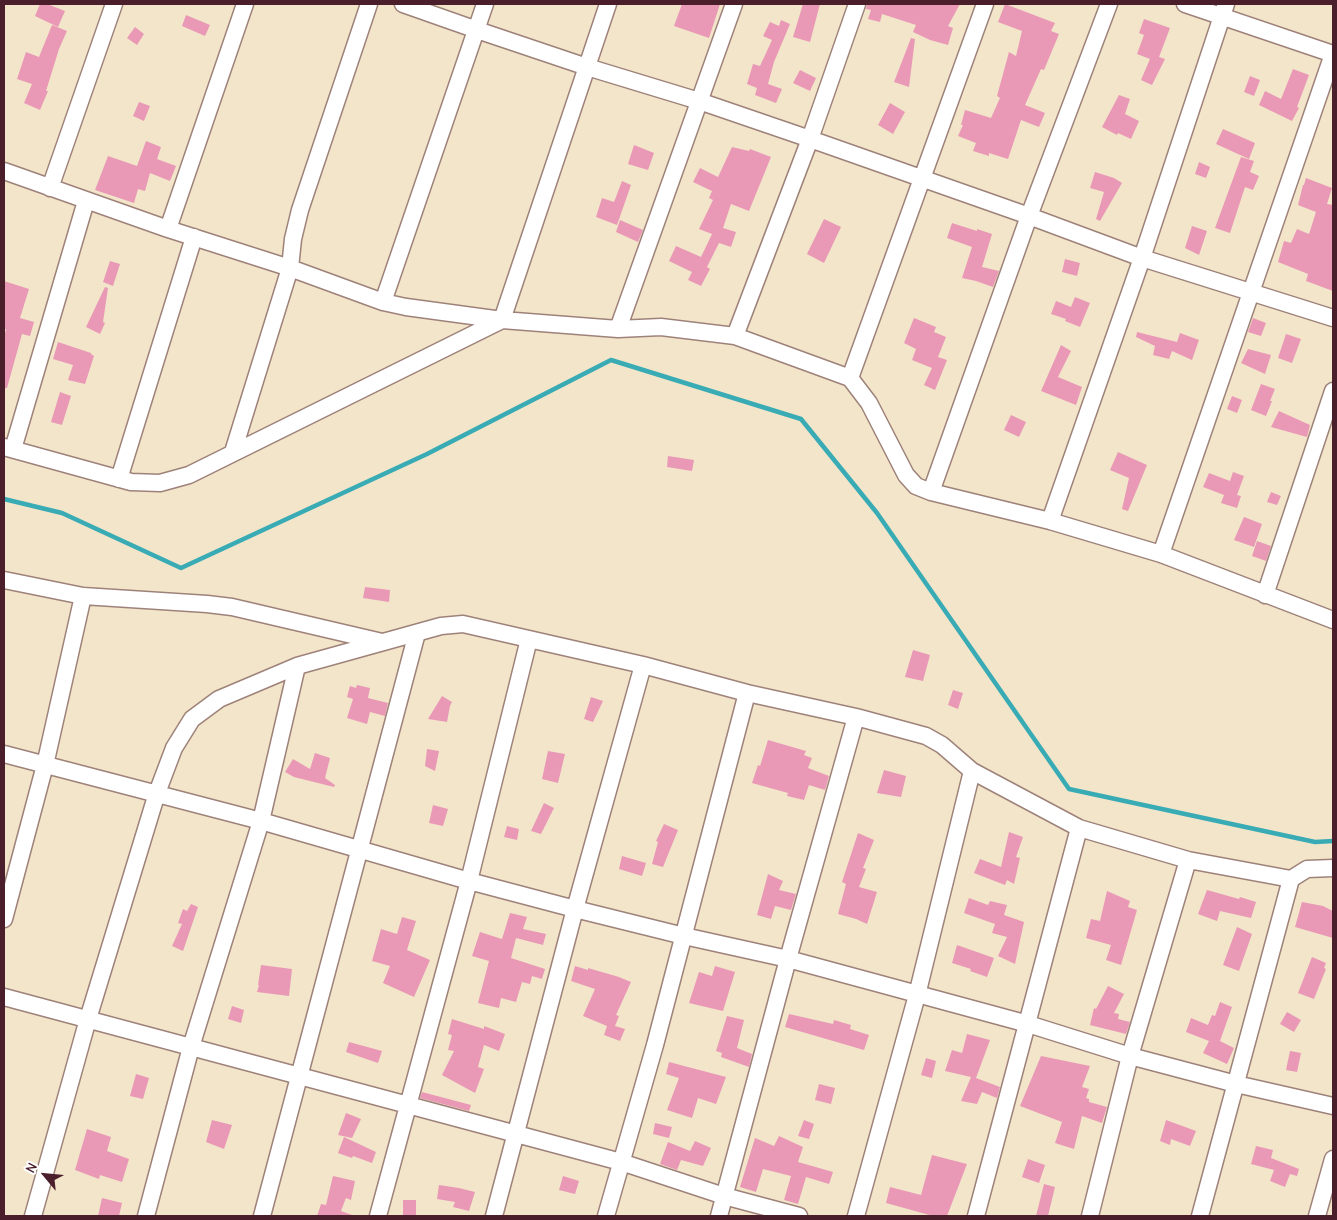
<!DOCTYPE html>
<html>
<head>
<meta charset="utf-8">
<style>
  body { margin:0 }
  #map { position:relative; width:1337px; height:1220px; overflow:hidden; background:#f2e5ca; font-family:"Comic Neue",sans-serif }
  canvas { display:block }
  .frame { position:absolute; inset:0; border:5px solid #4a1f2b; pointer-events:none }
  .north { position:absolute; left:20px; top:1150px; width:50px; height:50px; -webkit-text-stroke:4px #fff; paint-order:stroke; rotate:298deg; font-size:14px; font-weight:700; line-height:20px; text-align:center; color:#4a1f2b }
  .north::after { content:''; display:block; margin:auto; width:18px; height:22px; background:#4a1f2b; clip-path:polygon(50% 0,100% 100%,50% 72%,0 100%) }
</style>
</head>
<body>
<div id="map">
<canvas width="1337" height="1220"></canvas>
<div class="frame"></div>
<div class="north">N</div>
</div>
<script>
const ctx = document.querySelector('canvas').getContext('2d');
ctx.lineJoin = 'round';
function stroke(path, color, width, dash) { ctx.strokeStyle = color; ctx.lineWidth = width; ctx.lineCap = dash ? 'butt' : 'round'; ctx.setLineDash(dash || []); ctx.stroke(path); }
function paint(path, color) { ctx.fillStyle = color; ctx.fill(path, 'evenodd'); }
const stream = new Path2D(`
  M4,499L62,513L181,568L427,454L611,360L801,419L877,513L1069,789L1315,842L1333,841`);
const building = new Path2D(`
  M40,4H47L65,11L58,27L35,16Z
  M682,4H720L709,38L674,26Z
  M803,4H820L810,42L793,37Z
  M867,4H960L948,26L953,28L948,45L930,40L913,32L916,25L882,14L880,22L868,19L871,10L866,9Z
  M1005,4L1055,23L1051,31L1059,34L1044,70L1041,69L1025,105L1045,113L1039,127L1021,120L1008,159L989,153V156L973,151L976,143L958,136L963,125H961L965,110L991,118L1000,98L997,96L1009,52L1016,56L1022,31L998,22Z
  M186,15L210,25L205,36L182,26Z
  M1144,19L1170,28L1159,57L1165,59L1152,85L1141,80L1150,59L1137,54L1144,35L1139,33Z
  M781,20L790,24L774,62L768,84L782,89L776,103L755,95L757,88L747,84L753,64L760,66L772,40L763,36L770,22L779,26Z
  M52,25L67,31L59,49L46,91H48L40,110L24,103L32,84L17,79L26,52L39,57Z
  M135,27L144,34L137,45L127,38Z
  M911,38L915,39L909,87L894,82Z
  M1293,69L1309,75L1297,107L1299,108L1292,121L1259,105L1265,91L1281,99Z
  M800,70L816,78L810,91L793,83Z
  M1250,76L1260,80L1254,96L1244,92Z
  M1119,95L1130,99L1125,114L1139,121L1131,139L1118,133L1117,135L1102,127Z
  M139,102L150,106L144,121L133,116Z
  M890,103L905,112L893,134L878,125Z
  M1223,129L1255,143L1249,159L1216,144Z
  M146,141L161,147L157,159L176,166L170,181L150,173L145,191L138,189L134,203L95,190L108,156L137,166Z
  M634,145L654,153L648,170L628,164Z
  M732,147L749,151L750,149L771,157L749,211L731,204L723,228L736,232L731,247L719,243L707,267L710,269L701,286L688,280L692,272L669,261L676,246L701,257L712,234L699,229L713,200L709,198L712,191L693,182L700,168L718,177Z
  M1241,157L1254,161L1250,172L1259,176L1253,190L1245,187L1230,233L1215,228Z
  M1199,162L1210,167L1206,178L1195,174Z
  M1095,172L1114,178L1122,183L1100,221L1096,219L1104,192L1090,188Z
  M1306,178L1332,188L1327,204L1333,205V291L1306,281L1308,274L1278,262L1284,241L1291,243L1297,229L1309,234L1316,212L1298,205L1303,185H1304Z
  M622,181L631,185L617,225L596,217L602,198L614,202Z
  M824,219L841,227L824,263L807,254Z
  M620,220L643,230L638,242L616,232Z
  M952,223L977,231V229L992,234L982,267L999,271L993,287L976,281L962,278L972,247L947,238Z
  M1192,226L1207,231L1199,255L1185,248Z
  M1065,259L1080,263L1077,276L1062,272Z
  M110,261L120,264L113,286L103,282Z
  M4,281L29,289L20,318L34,322L30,336L22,334L7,388H4V338L6,329H4Z
  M105,287L108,288L103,322L105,323L100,334L86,327Z
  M1075,297L1090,303L1080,327L1065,321L1066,319L1051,314L1056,301L1071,307Z
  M914,318L936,327L934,332L946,337L938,357L947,360L935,390L924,385L932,368L912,360L916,349L904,343Z
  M1253,318L1266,323L1261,336L1248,332Z
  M1137,332L1177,342L1180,333L1199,340L1192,360L1172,351L1169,359L1153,355L1155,346L1136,337Z
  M1286,334L1301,339L1292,363L1278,358Z
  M58,342L91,353V354L94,356L85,384L68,380L73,365L53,359Z
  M1061,345L1071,351L1058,377L1082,387L1076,405L1041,391Z
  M1248,349L1271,355L1265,374L1241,363Z
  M1261,384L1275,389L1270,401H1272L1266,416L1251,410Z
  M60,392L71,396L62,425L51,422Z
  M1232,396L1242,400L1237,413L1227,409Z
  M1279,411L1310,425L1307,437L1271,427Z
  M1011,415L1026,422L1019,437L1004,430Z
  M1118,452L1147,465L1128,511L1122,509L1129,478L1110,470Z
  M668,456L694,460L692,471L667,467Z
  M1233,472L1244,476L1237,495L1241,496L1237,508L1221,503L1224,495L1203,487L1209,473L1230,481Z
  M1271,492L1281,496L1277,505L1267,502Z
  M1244,517L1262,524L1254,547L1234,540Z
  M1257,541L1271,546L1266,561L1252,556Z
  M365,587L390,590L389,602L363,598Z
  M913,650L930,655L923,681L905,677Z
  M357,685L370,688L368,698L388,703L385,716L370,712L367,724L347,718L353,699L347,697L350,686L356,688Z
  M953,690L963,693L958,709L948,705Z
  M442,696L452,702L450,706L447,722L428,719Z
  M591,697L603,701L593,722L584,719Z
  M768,740L806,751L804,755L812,758L808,768L829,776L825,790L809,785L804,800L787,796L788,793L752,783L758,765L760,766Z
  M427,749L439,751L435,771L425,766Z
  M548,751L565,754L558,783L542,779Z
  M315,753L330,758L325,778L335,785L334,787L294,777L285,772L293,759L310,769Z
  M884,770L906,776L901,797L877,793Z
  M544,803L554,808L541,834L531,831Z
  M433,805L448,809L443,826L429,823Z
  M664,824L678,830L663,867L652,864L658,842L656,841Z
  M507,826L519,829L517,840L504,837Z
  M1009,832L1023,837L1016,857L1020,858L1014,884L1007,880L1005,885L974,873L980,859L1001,867Z
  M858,833L874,840L863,868L866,869L859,887L877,892L867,924L856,919L838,914L846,884L842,882Z
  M622,856L646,863L642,876L619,869Z
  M768,874L783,881L779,890L796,894L791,910L775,906L771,919L757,915Z
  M1207,890L1239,899L1240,897L1256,902L1251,918L1220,911L1217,921L1198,914Z
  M1107,891L1130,901L1128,907L1137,910L1121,965L1106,960L1111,945L1086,938L1091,919L1100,921Z
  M969,898L988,905L990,901L1007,905L1004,915L1024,922L1015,964L998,956L1007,937L992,933L995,924L964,913Z
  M1302,902L1323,906L1333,911V938L1295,927Z
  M191,904L198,907L183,951L172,946L182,924L178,923L183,909L187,911Z
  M510,913L527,917L523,929L546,934L543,945L516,938L511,958L545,969L542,979L532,976L530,984L522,982L516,1002L501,998L499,1008L478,1003L489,961L472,956L480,932L502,939Z
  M402,917L416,921L407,950L430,960L414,997L383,983L390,966L372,961L381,929L397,934Z
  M1237,927L1252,934L1239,971L1223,965Z
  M957,945L994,958L987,977L970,971L971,969L952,963Z
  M1312,957L1326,963L1324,968L1326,969L1314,999L1298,993Z
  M261,965L292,969L289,996L257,992L259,985H258Z
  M575,966L588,970V968L619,977L631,982L616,1015L619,1016L615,1026L625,1029L620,1041L604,1035L607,1026L583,1016L595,989L571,981Z
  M715,966L735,972L723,1011L689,1003L699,972L712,976Z
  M1108,986L1124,994L1114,1013L1119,1014L1118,1019L1130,1022L1126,1034L1090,1025L1094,1008L1096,1009Z
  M1220,1002L1232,1007L1220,1041L1234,1048L1227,1064L1203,1053L1209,1041L1186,1032L1191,1018L1208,1025L1212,1015L1215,1016Z
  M232,1006L244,1010L241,1023L228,1019Z
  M1287,1012L1301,1020L1294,1032L1280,1024Z
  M789,1014L833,1024L834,1020L851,1025L850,1029L869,1035L864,1050L785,1027Z
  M727,1016L744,1020L737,1048L752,1054L749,1067L721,1057L722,1053L716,1051Z
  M452,1019L484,1029V1026L505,1034L499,1051L484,1045L478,1067L484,1069L475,1093L442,1075L454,1051L448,1050L452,1035L448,1034Z
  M967,1034L990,1040L976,1078L1000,1087L997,1098L982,1092L977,1104L961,1101L971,1077L945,1071L952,1050L962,1053Z
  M349,1042L382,1051L378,1063L346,1052Z
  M1290,1051L1301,1053L1297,1072L1286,1070Z
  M1041,1056L1090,1066L1082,1087L1089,1089L1086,1098L1089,1099V1102L1107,1107L1102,1123L1082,1116L1074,1149L1055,1143L1062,1122L1020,1106Z
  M926,1058L936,1061L932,1078L921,1075Z
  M669,1062L726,1077L716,1104L698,1098L692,1118L667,1110L679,1078L666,1074Z
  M136,1074L149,1078L143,1099L130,1096Z
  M819,1084L835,1088L831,1104L815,1100Z
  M422,1092L471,1105L469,1111L420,1098Z
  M346,1113L361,1119L352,1138L338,1135Z
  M212,1120L232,1125L224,1149L206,1142Z
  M804,1120L814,1124L809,1139L798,1136Z
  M1166,1120L1196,1131L1190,1146L1171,1139L1170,1145L1160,1141Z
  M655,1123L672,1127L669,1138L653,1134Z
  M87,1129L111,1137L107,1151L129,1159L122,1182L100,1175L99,1179L75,1170Z
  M779,1136L803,1147L798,1162L833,1172L829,1184L806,1177L798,1204L784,1200L791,1176L763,1169L756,1192L740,1187L755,1138L774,1146Z
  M344,1137L376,1152L372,1163L353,1156L352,1158L338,1153Z
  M695,1141L711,1148L703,1166L681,1160L677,1170L660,1164L668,1142L690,1151Z
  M1256,1146L1273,1150L1271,1158L1299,1169L1297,1176L1290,1174L1285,1187L1270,1181L1274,1170L1251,1164Z
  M932,1155L967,1164L947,1216H933L886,1203L890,1187L921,1195Z
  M1028,1159L1045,1165L1039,1183L1022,1177Z
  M333,1176L355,1181L351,1200L346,1198L341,1211L352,1215V1216H317L321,1204L326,1205Z
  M563,1176L579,1181L575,1194L559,1190Z
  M1044,1184L1055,1187L1048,1216H1036Z
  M439,1185L459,1188L475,1192L469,1211L453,1207L455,1202L437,1199Z
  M102,1198L122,1203L119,1216H98Z
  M403,1200H416V1216H403Z`);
const minor = new Path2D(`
  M403,4L477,30L587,67L699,101L810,139L1029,216L1142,258L1333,318
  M1185,4L1333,54
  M4,171L168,229L290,268L383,302L406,307L502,320L618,329L661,327L735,336L850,378L869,403L906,475L916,486L931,492L1050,521L1161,554L1333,620
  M50,188L114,4
  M168,229L245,4
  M383,302L485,4
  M618,329L734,4
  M735,336L810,139L857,4
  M850,378L985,4
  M4,447L131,482L160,483L189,475L502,320L608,4
  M13,449L86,201
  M233,452L290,268L293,239L300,210L369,4
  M119,479L194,237
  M931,492L1029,216L1109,4
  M1050,521L1142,258L1226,4
  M1161,554L1333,54
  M4,580L83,596L207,604L232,607L382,642
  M1265,595L1333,391
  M4,754L261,821L469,881L575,909L684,936L788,959L1028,1024L1130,1056L1236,1084L1333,1106
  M4,919L45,765L83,596
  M4,997L621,1162L724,1196L799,1216
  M33,1216L88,1019L157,793L174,748L192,719L219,699L297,666L441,626L463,624L643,665L747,693L856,717L926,736L942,745L972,771L1079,828L1188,860L1291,879L1307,869L1333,868
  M146,1216L191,1047L261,821L297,666
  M262,1216L417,633
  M378,1216L469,881L529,639
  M494,1216L575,909L643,665
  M606,1216L655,1045L747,693
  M719,1216L788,959L856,717
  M856,1216L917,995L972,771
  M976,1216L1079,828
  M1090,1216L1130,1056L1188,860
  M1200,1216L1291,879
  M1317,1216L1333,1159`);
stroke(stream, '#39abb4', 4.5);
paint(building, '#e999b6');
stroke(minor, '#9e827a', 19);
stroke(minor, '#fff', 16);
</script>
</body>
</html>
